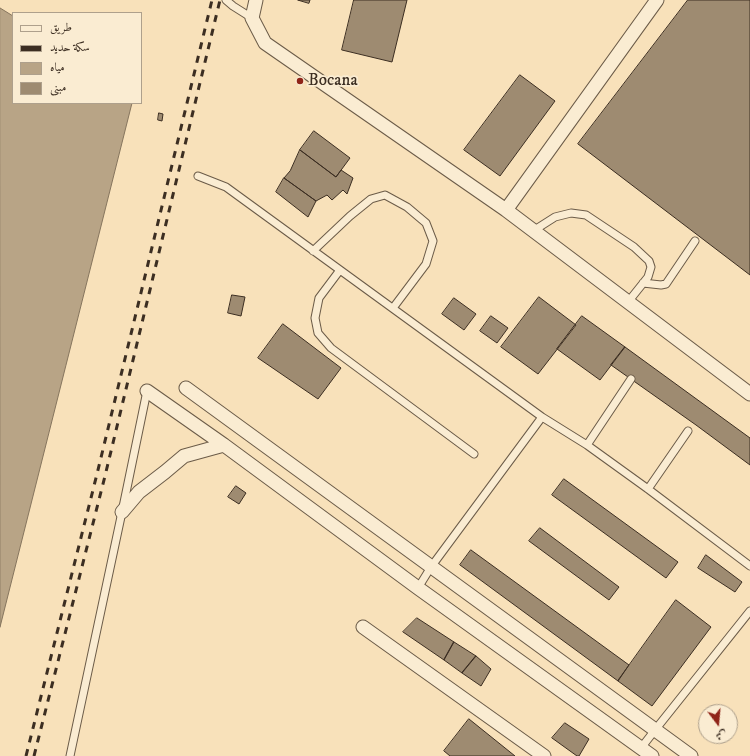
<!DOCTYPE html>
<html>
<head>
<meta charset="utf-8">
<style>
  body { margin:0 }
  #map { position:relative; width:750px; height:756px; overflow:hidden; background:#f8e1ba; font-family:"IM FELL DW Pica",Amiri,serif }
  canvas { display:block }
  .legend { position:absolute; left:12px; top:12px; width:130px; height:92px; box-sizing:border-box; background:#faecd2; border:1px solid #aea08c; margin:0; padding:5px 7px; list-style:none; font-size:12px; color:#3c2e22 }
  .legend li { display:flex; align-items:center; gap:8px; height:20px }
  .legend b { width:20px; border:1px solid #aea08c }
  .north { position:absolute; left:698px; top:704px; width:40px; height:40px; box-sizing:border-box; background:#faecd2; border:1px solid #aea08c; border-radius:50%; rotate:164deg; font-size:11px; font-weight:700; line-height:16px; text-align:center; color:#3c2e22 }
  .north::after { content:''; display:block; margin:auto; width:14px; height:18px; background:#8f2418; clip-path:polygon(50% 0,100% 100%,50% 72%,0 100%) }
</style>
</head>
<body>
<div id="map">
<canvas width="750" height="756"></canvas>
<ul class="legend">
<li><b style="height:5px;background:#faecd2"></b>طريق</li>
<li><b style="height:5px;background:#3c2e22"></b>سكة حديد</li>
<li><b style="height:11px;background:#b8a486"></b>مياه</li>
<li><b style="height:11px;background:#9e8b71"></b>مبنى</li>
</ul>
<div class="north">ش</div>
</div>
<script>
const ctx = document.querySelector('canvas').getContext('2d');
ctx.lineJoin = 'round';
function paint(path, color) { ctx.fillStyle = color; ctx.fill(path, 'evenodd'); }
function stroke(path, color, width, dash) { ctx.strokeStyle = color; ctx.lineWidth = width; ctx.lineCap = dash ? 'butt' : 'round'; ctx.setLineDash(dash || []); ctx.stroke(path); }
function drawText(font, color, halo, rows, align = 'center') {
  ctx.font = font + ' "IM FELL DW Pica",serif'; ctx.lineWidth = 3.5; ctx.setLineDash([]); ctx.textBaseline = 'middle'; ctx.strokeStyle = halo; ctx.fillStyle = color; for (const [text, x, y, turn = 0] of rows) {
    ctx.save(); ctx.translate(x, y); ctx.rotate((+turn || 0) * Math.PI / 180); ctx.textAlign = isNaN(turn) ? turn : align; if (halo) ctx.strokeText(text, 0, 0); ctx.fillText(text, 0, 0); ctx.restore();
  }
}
const water = new Path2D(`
  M0,8L13,16V103H132L0,627Z`);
const building = new Path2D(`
  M298,0H310L309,3Z
  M354,0H407L392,62L342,50Z
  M688,0H750V275L578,144Z
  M520,75L555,101L500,176L464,150Z
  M159,113L163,114L162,121L158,120Z
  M314,131L350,158L336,177L300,150Z
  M300,150L336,177L341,170L353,178L347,194L343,190L332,200L327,195L316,201L284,178L290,171Z
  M284,178L316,201L308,217L276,192Z
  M232,295L245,297L241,316L228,313Z
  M539,297L576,325L538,374L501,347Z
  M454,298L476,314L464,330L442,314Z
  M491,316L508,328L497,343L480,331Z
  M582,316L625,347L600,380L557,349Z
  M283,324L341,368L318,399L258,358Z
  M625,347L750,438V465L696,425L611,365Z
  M564,479L678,562L666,578L552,495Z
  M236,486L246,493L239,504L228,497Z
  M540,528L619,587L609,600L529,541Z
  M471,550L629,665L618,681L460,565Z
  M706,555L742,582L735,592L698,568Z
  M676,600L711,627L652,706L618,681Z
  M417,618L454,642L444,660L403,632Z
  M454,642L476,656L462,673L444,660Z
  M476,656L491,669L481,686L462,673Z
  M469,719L515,756H450L444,751Z
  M565,723L589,739L579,756H577L552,738Z`);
const service = new Path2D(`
  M226,0L233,6L252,18
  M198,176L226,187L542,417L587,445L648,489L750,566
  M533,231L555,217L571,213L586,215L634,247L649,261L651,267L648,277L628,302
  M313,251L350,216L371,199L385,195L407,207L426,223L433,241L426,264L393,308
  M340,270L319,298L315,318L318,333L331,348L474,454
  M643,283L661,285L666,284L695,241
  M587,445L631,379
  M648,489L688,431
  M418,588L431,567L542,417
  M641,748L655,730L750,611
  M70,756L122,512L147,391`);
const minor = new Path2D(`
  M256,0L252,18L265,43L506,210L750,394
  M506,210L657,0
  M186,388L691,756
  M147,391L224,445L418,588L652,756
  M122,512L139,492L165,472L184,456L224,445
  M363,627L544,756`);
const rail = new Path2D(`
  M26,756L97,474L212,0
  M34,756L105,476L220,0`);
const markers = [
  [300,81,4,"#8f2418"]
];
const poiNames = [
  ["Bocana",308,81]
];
paint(water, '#b8a486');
stroke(water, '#86755e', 1);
paint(building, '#9e8b71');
stroke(building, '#3c2e22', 1);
stroke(service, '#6b5b48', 9);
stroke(minor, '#6b5b48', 15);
stroke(service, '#faecd2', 7);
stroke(minor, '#faecd2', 13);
stroke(rail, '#3c2e22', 3, [7, 7]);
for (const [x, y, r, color] of markers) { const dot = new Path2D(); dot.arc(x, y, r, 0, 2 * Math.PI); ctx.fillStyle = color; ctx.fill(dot); stroke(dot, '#faecd2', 1.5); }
drawText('17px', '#3c2e22', '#faecd2', poiNames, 'left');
</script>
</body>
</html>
